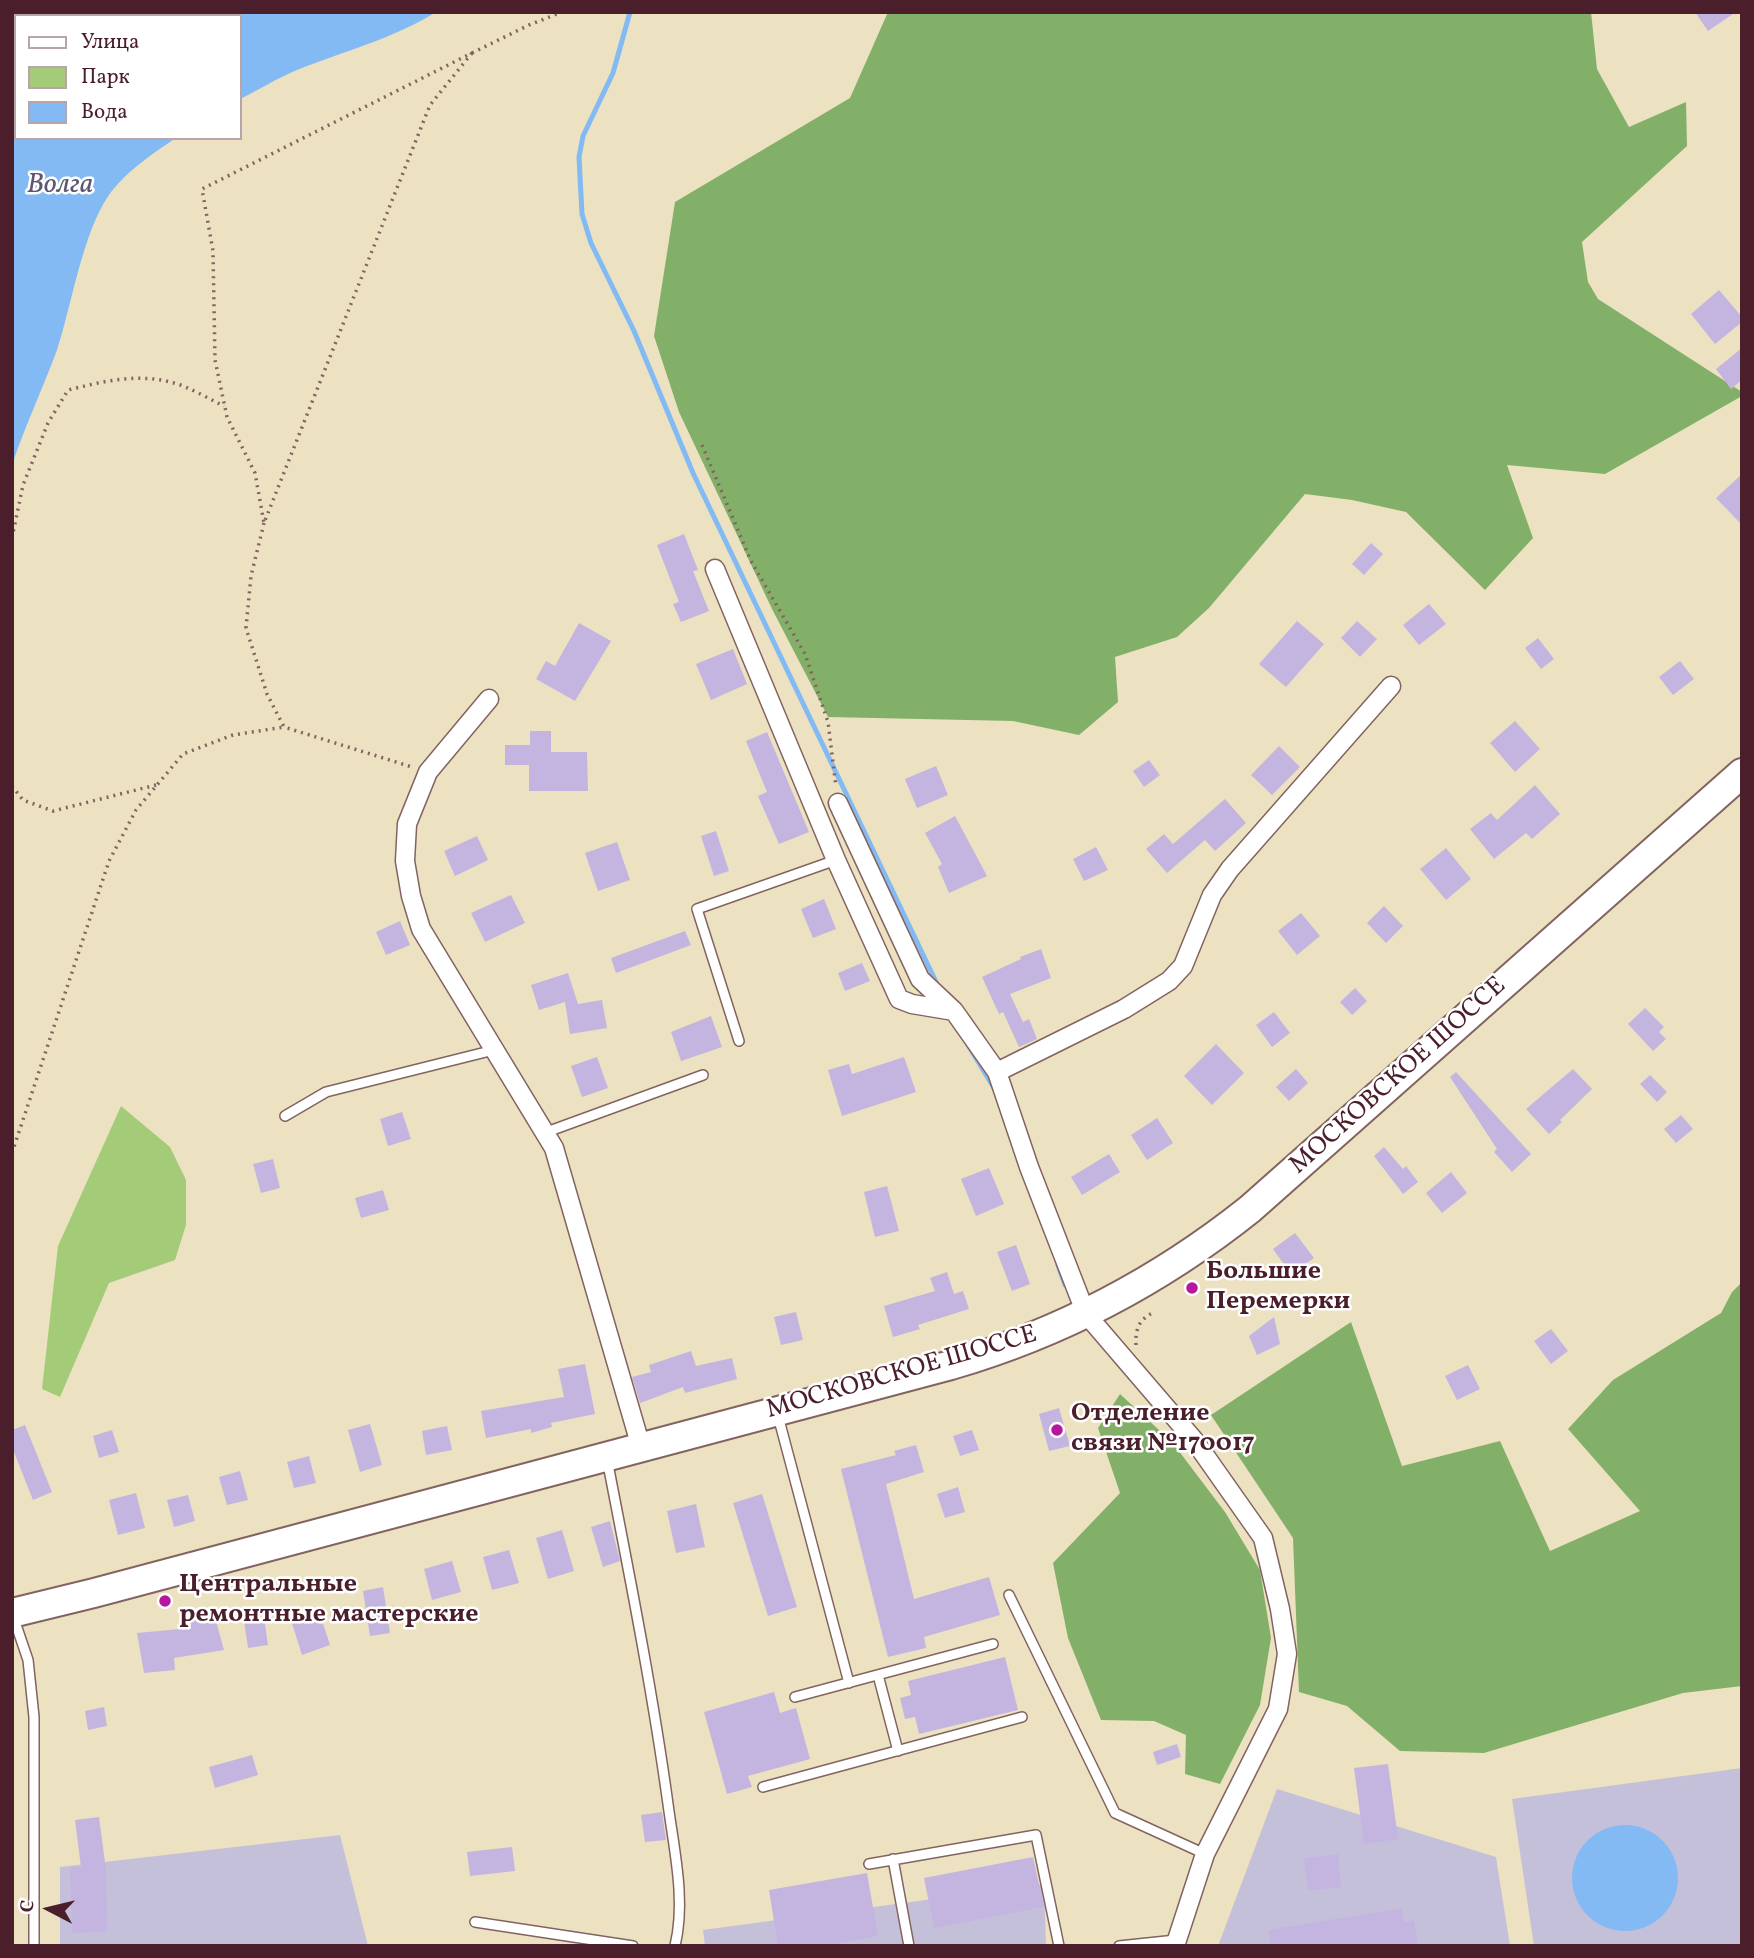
<!DOCTYPE html>
<html>
<head>
<meta charset="utf-8">
<style>
  body { margin:0 }
  #map { position:relative; width:1754px; height:1958px; overflow:hidden; background:#ece2c1; font-family:Vollkorn,serif }
  canvas { display:block }
  .frame { position:absolute; inset:0; border:14px solid #4a1f2b; pointer-events:none }
  .legend { position:absolute; left:14px; top:14px; width:228px; height:126px; box-sizing:border-box; background:#fff; border:2px solid #b7a5aa; margin:0; padding:9px 12px; list-style:none; font-size:21px; color:#4a1f2b }
  .legend li { display:flex; align-items:center; gap:14px; height:35px }
  .legend b { width:35px; border:2px solid #b7a5aa }
  .north { position:absolute; left:14px; top:1874px; width:70px; height:70px; -webkit-text-stroke:5px #fff; paint-order:stroke; rotate:277deg; font-size:19px; font-weight:700; line-height:28px; text-align:center; color:#4a1f2b }
  .north::after { content:''; display:block; margin:auto; width:24px; height:32px; background:#4a1f2b; clip-path:polygon(50% 0,100% 100%,50% 72%,0 100%) }
</style>
</head>
<body>
<div id="map">
<canvas width="1754" height="1958"></canvas>
<div class="frame"></div>
<ul class="legend">
<li><b style="height:9px;background:#fff"></b>Улица</li>
<li><b style="height:19px;background:#a4cc78"></b>Парк</li>
<li><b style="height:19px;background:#84baf3"></b>Вода</li>
</ul>
<div class="north">С</div>
</div>
<script>
const ctx = document.querySelector('canvas').getContext('2d');
ctx.lineJoin = 'round';
function paint(path, color) { ctx.fillStyle = color; ctx.fill(path, 'evenodd'); }
function stroke(path, color, width, dash) { ctx.strokeStyle = color; ctx.lineWidth = width; ctx.lineCap = dash ? 'butt' : 'round'; ctx.setLineDash(dash || []); ctx.stroke(path); }
function drawText(font, color, halo, rows, align = 'center') {
  ctx.font = font + ' Vollkorn,serif'; ctx.lineWidth = 5; ctx.setLineDash([]); ctx.textBaseline = 'middle'; ctx.strokeStyle = halo; ctx.fillStyle = color; for (const [text, x, y, turn = 0] of rows) {
    ctx.save(); ctx.translate(x, y); ctx.rotate((+turn || 0) * Math.PI / 180); ctx.textAlign = isNaN(turn) ? turn : align; if (halo) ctx.strokeText(text, 0, 0); ctx.fillText(text, 0, 0); ctx.restore();
  }
}
const industrial = new Path2D(`
  M1742,1768V1946H1534L1512,1799Z
  M1277,1789L1496,1857L1510,1946H1218Z
  M340,1835L368,1946H60V1867Z
  M1044,1884L1046,1946H705L703,1930Z`);
const green = new Path2D(`
  M121,1106L170,1147L186,1180V1225L175,1260L109,1283L60,1397L42,1389L58,1246Z`);
const forest = new Path2D(`
  M888,12H1591L1597,69L1629,127L1686,102L1687,146L1582,242L1588,282L1598,299L1742,392V396L1605,474L1507,465L1533,538L1485,590L1406,512L1352,500L1305,494L1209,608L1177,637L1115,657L1118,702L1079,735L1013,721L828,717L772,609L679,412L654,336L675,202L850,98Z
  M1742,1282V1686L1683,1693L1484,1753L1400,1751L1347,1706L1299,1692L1293,1538L1211,1415L1351,1322L1402,1466L1500,1441L1550,1551L1640,1511L1568,1429L1613,1380L1721,1313L1732,1292Z
  M1120,1394L1172,1442L1225,1512L1260,1570L1271,1638L1260,1705L1220,1784L1185,1774L1186,1735L1154,1721L1101,1720L1068,1638L1053,1563L1120,1493L1098,1428Z`);
const water = new Path2D(`
  M12,12H436C393,39 344,51 297,70C277,78 259,90 240,99V16H16V138H176C155,152 134,166 117,185C84,220 73,303 57,350C43,388 25,426 12,465Z
  M1572 1878a53 53 0 1 1 106 0a53 53 0 1 1-106 0Z`);
const stream = new Path2D(`
  M630,12L613,73L583,136L579,157L582,214L591,243L634,331L693,473L937,984
  M968,1045L994,1088
  M1058,1265L1065,1285`);
const building = new Path2D(`
  M1695,12H1736L1708,31Z
  M1719,290L1742,317V322L1715,344L1691,314Z
  M1742,348V380L1731,389L1716,369Z
  M1742,474V525L1716,498Z
  M684,534L698,570L693,571L709,611L681,622L673,604L679,602L657,545Z
  M1371,543L1383,554L1364,575L1352,564Z
  M1429,604L1446,624L1419,645L1403,625Z
  M1297,621L1324,644L1286,687L1259,664Z
  M1357,621L1377,639L1360,657L1341,638Z
  M579,623L611,641L575,701L536,679L546,661L555,666Z
  M1538,638L1554,659L1541,669L1525,648Z
  M733,649L747,684L711,700L696,664Z
  M1680,661L1694,679L1673,695L1659,677Z
  M1515,721L1540,749L1515,772L1490,743Z
  M530,731H551V752H587L588,791H529V765H505V745H530Z
  M767,732L809,832L779,844L758,796L767,792L746,741Z
  M1279,746L1300,767L1272,795L1251,775Z
  M1149,760L1160,775L1144,787L1133,771Z
  M936,766L948,795L917,808L905,779Z
  M1535,785L1560,814L1532,839L1526,833L1494,859L1470,829L1491,813L1497,820Z
  M1225,799L1246,823L1215,851L1205,840L1167,873L1146,849L1164,834L1173,844Z
  M955,816L987,876L949,893L938,867L942,864L925,833Z
  M716,831L729,871L714,876L701,836Z
  M477,836L488,860L455,876L444,851Z
  M617,842L630,880L598,891L585,853Z
  M1096,847L1108,870L1084,881L1073,859Z
  M1446,848L1471,879L1446,900L1420,869Z
  M511,895L525,923L485,942L471,913Z
  M824,899L836,929L813,938L801,909Z
  M1384,906L1403,926L1386,943L1367,923Z
  M1301,913L1320,936L1297,955L1278,931Z
  M400,921L410,945L386,955L376,932Z
  M685,931L691,945L616,973L611,958Z
  M1041,949L1051,978L1010,994L1023,1022L1029,1019L1037,1039L1019,1047L1003,1012L999,1014L982,977L1021,959L1020,957Z
  M862,963L870,981L845,991L838,973Z
  M568,973L578,1004L602,1000L607,1028L570,1034L565,1002L539,1010L531,985Z
  M1355,988L1367,1001L1352,1015L1340,1002Z
  M1645,1008L1664,1027L1659,1032L1666,1039L1653,1051L1628,1024Z
  M1274,1012L1290,1033L1272,1047L1256,1025Z
  M711,1016L722,1047L681,1061L671,1032Z
  M1216,1044L1244,1073L1212,1105L1184,1076Z
  M597,1057L608,1088L582,1097L571,1066Z
  M904,1057L916,1092L842,1116L828,1070L849,1064L852,1074Z
  M1296,1069L1308,1083L1289,1101L1276,1087Z
  M1573,1069L1592,1089L1560,1120L1562,1122L1549,1134L1526,1109Z
  M1456,1072L1531,1154L1512,1172L1494,1152L1497,1149L1450,1077Z
  M1650,1075L1667,1092L1657,1102L1640,1084Z
  M402,1112L411,1139L388,1146L380,1119Z
  M1681,1115L1693,1129L1676,1143L1664,1129Z
  M1157,1118L1173,1143L1147,1160L1131,1135Z
  M1384,1147L1403,1169L1406,1166L1418,1182L1403,1194L1374,1156Z
  M1109,1154L1120,1172L1082,1195L1071,1177Z
  M273,1159L280,1188L261,1193L253,1164Z
  M989,1168L1004,1204L976,1216L961,1179Z
  M1451,1172L1467,1193L1442,1213L1426,1193Z
  M887,1186L899,1231L875,1237L864,1192Z
  M383,1190L389,1210L361,1218L355,1198Z
  M1295,1233L1314,1258L1291,1274L1273,1249Z
  M1016,1245L1030,1284L1012,1291L997,1252Z
  M947,1272L954,1294L963,1291L969,1309L918,1325L920,1329L893,1337L884,1306L935,1291L930,1278Z
  M796,1312L803,1340L781,1345L774,1317Z
  M1274,1317L1280,1344L1257,1355L1249,1336Z
  M1551,1329L1568,1351L1551,1364L1534,1341Z
  M691,1351L696,1366L732,1358L737,1379L685,1393L683,1387L640,1403L632,1377L651,1372L649,1365Z
  M585,1364L595,1414L551,1423L552,1427L531,1433V1429L486,1438L481,1411L564,1397L558,1369Z
  M1468,1365L1480,1389L1457,1400L1445,1376Z
  M1059,1408L1070,1446L1049,1451L1039,1414Z
  M370,1424L382,1465L360,1472L348,1430Z
  M25,1425L52,1492L33,1500L12,1447V1430Z
  M447,1426L452,1450L426,1455L422,1431Z
  M112,1430L119,1452L99,1458L93,1436Z
  M972,1430L979,1450L960,1456L953,1436Z
  M916,1445L924,1472L886,1484L914,1599L989,1577L1000,1615L924,1637L926,1648L888,1657L841,1469L896,1455L894,1451Z
  M309,1456L316,1483L294,1488L287,1462Z
  M240,1471L248,1500L227,1505L219,1477Z
  M958,1487L965,1512L945,1518L937,1494Z
  M136,1493L145,1528L118,1535L109,1500Z
  M762,1494L797,1607L768,1616L733,1503Z
  M188,1495L195,1521L174,1527L167,1500Z
  M696,1504L705,1547L676,1553L667,1511Z
  M610,1521L620,1561L603,1567L591,1527Z
  M562,1530L574,1571L548,1579L536,1538Z
  M509,1550L519,1583L492,1590L483,1557Z
  M452,1561L461,1592L432,1600L424,1569Z
  M383,1587L390,1633L370,1636L363,1591Z
  M318,1608L330,1645L302,1655L290,1617Z
  M214,1614L224,1650L174,1658L175,1670L144,1673L137,1633L191,1628V1616Z
  M264,1618L268,1645L248,1648L244,1621Z
  M1005,1657L1018,1710L919,1734L915,1717L905,1719L900,1698L911,1695L908,1681Z
  M774,1692L780,1713L796,1708L810,1759L748,1776L752,1787L727,1794L704,1712Z
  M104,1707L107,1726L88,1730L85,1711Z
  M1177,1744L1181,1757L1157,1765L1153,1752Z
  M252,1755L258,1775L215,1788L209,1767Z
  M1388,1764L1398,1839L1364,1844L1354,1768Z
  M662,1812L666,1840L645,1842L641,1815Z
  M99,1817L106,1870L107,1932L72,1933L70,1867H81L75,1820Z
  M512,1847L515,1871L470,1876L467,1852Z
  M1338,1854L1341,1887L1308,1891L1304,1858Z
  M1033,1857L1044,1907L934,1928L924,1878Z
  M867,1873L878,1936L824,1946H778L769,1890Z
  M1402,1908L1404,1922L1414,1920L1418,1946H1271L1268,1930Z`);
const path = new Path2D(`
  M472,53L430,105L264,523L255,473L227,417L215,360L213,251L202,189Z
  M472,53L529,25L562,12
  M702,445L751,561L805,654L828,722L836,787
  M264,523L251,576L246,628L267,694L284,727L412,767
  M12,538L23,485L48,423L68,390C101,382 135,373 170,382C188,386 207,398 224,406
  M12,786L23,800L53,811L156,785
  M12,1153L109,861L136,810L183,754L233,735L284,727
  M1136,1345C1135,1330 1139,1318 1155,1312`);
const service = new Path2D(`
  M739,1041L697,909L836,860
  M285,1116L326,1092L494,1050
  M544,1133L703,1075
  M778,1416L849,1683
  M607,1459C629,1573 652,1688 668,1804C674,1850 686,1900 675,1946
  M1009,1595L1115,1813L1205,1854
  M13,1616L28,1660L34,1717V1946
  M878,1675L898,1751
  M795,1697L993,1644
  M763,1787L1022,1717
  M893,1859L909,1946
  M869,1864L1036,1835L1059,1946
  M475,1922L633,1946
  M1119,1946L1176,1940`);
const minor = new Path2D(`
  M715,569L836,860L899,999L912,1004L954,1011L997,1072L1029,1167L1086,1314L1194,1440L1263,1538L1280,1609L1287,1654L1278,1709L1205,1854L1175,1946
  M489,699L428,772L407,824L405,861L411,896L421,929L554,1148L641,1447
  M838,803L920,979L954,1011
  M997,1072L1124,1009L1169,981L1183,966L1212,895L1230,869L1391,686`);
const primary = new Path2D(`
  M12,1613L94,1593L951,1365C1061,1333 1161,1280 1250,1209L1742,773`);
const markers = [
  [1192,1288,7,"#b5179e"],
  [1057,1430,7,"#b5179e"],
  [165,1601,7,"#b5179e"]
];
const streetNames = [
  ["МОСКОВСКОЕ ШОССЕ",1399,1077,-42],
  ["МОСКОВСКОЕ ШОССЕ",902,1374,-16]
];
const poiNames = [
  ["Большие",1206,1273],
  ["Перемерки",1206,1303],
  ["Отделение",1071,1415],
  ["связи №170017",1071,1445],
  ["Центральные",179,1586],
  ["ремонтные мастерские",179,1616]
];
const waterNames = [
  ["Волга",60,187]
];
paint(industrial, '#c5c0da');
paint(green, '#a4cc78');
paint(forest, '#83b068');
paint(water, '#84baf3');
stroke(stream, '#84baf3', 5);
paint(building, '#c3b5e0');
stroke(service, '#836360', 12);
stroke(minor, '#836360', 21);
stroke(primary, '#836360', 32);
stroke(path, '#836360', 3.5, [2, 5]);
stroke(service, '#fff', 9);
stroke(minor, '#fff', 18);
stroke(primary, '#fff', 28);
for (const [x, y, r, color] of markers) { const dot = new Path2D(); dot.arc(x, y, r, 0, 2 * Math.PI); ctx.fillStyle = color; ctx.fill(dot); stroke(dot, '#fff', 2.5); }
drawText('26px', '#4a1f2b', '#fff', streetNames);
drawText('bold 26px', '#4a1f2b', '#fff', poiNames, 'left');
drawText('italic 28px', '#5e5571', '#fff', waterNames);
</script>
</body>
</html>
